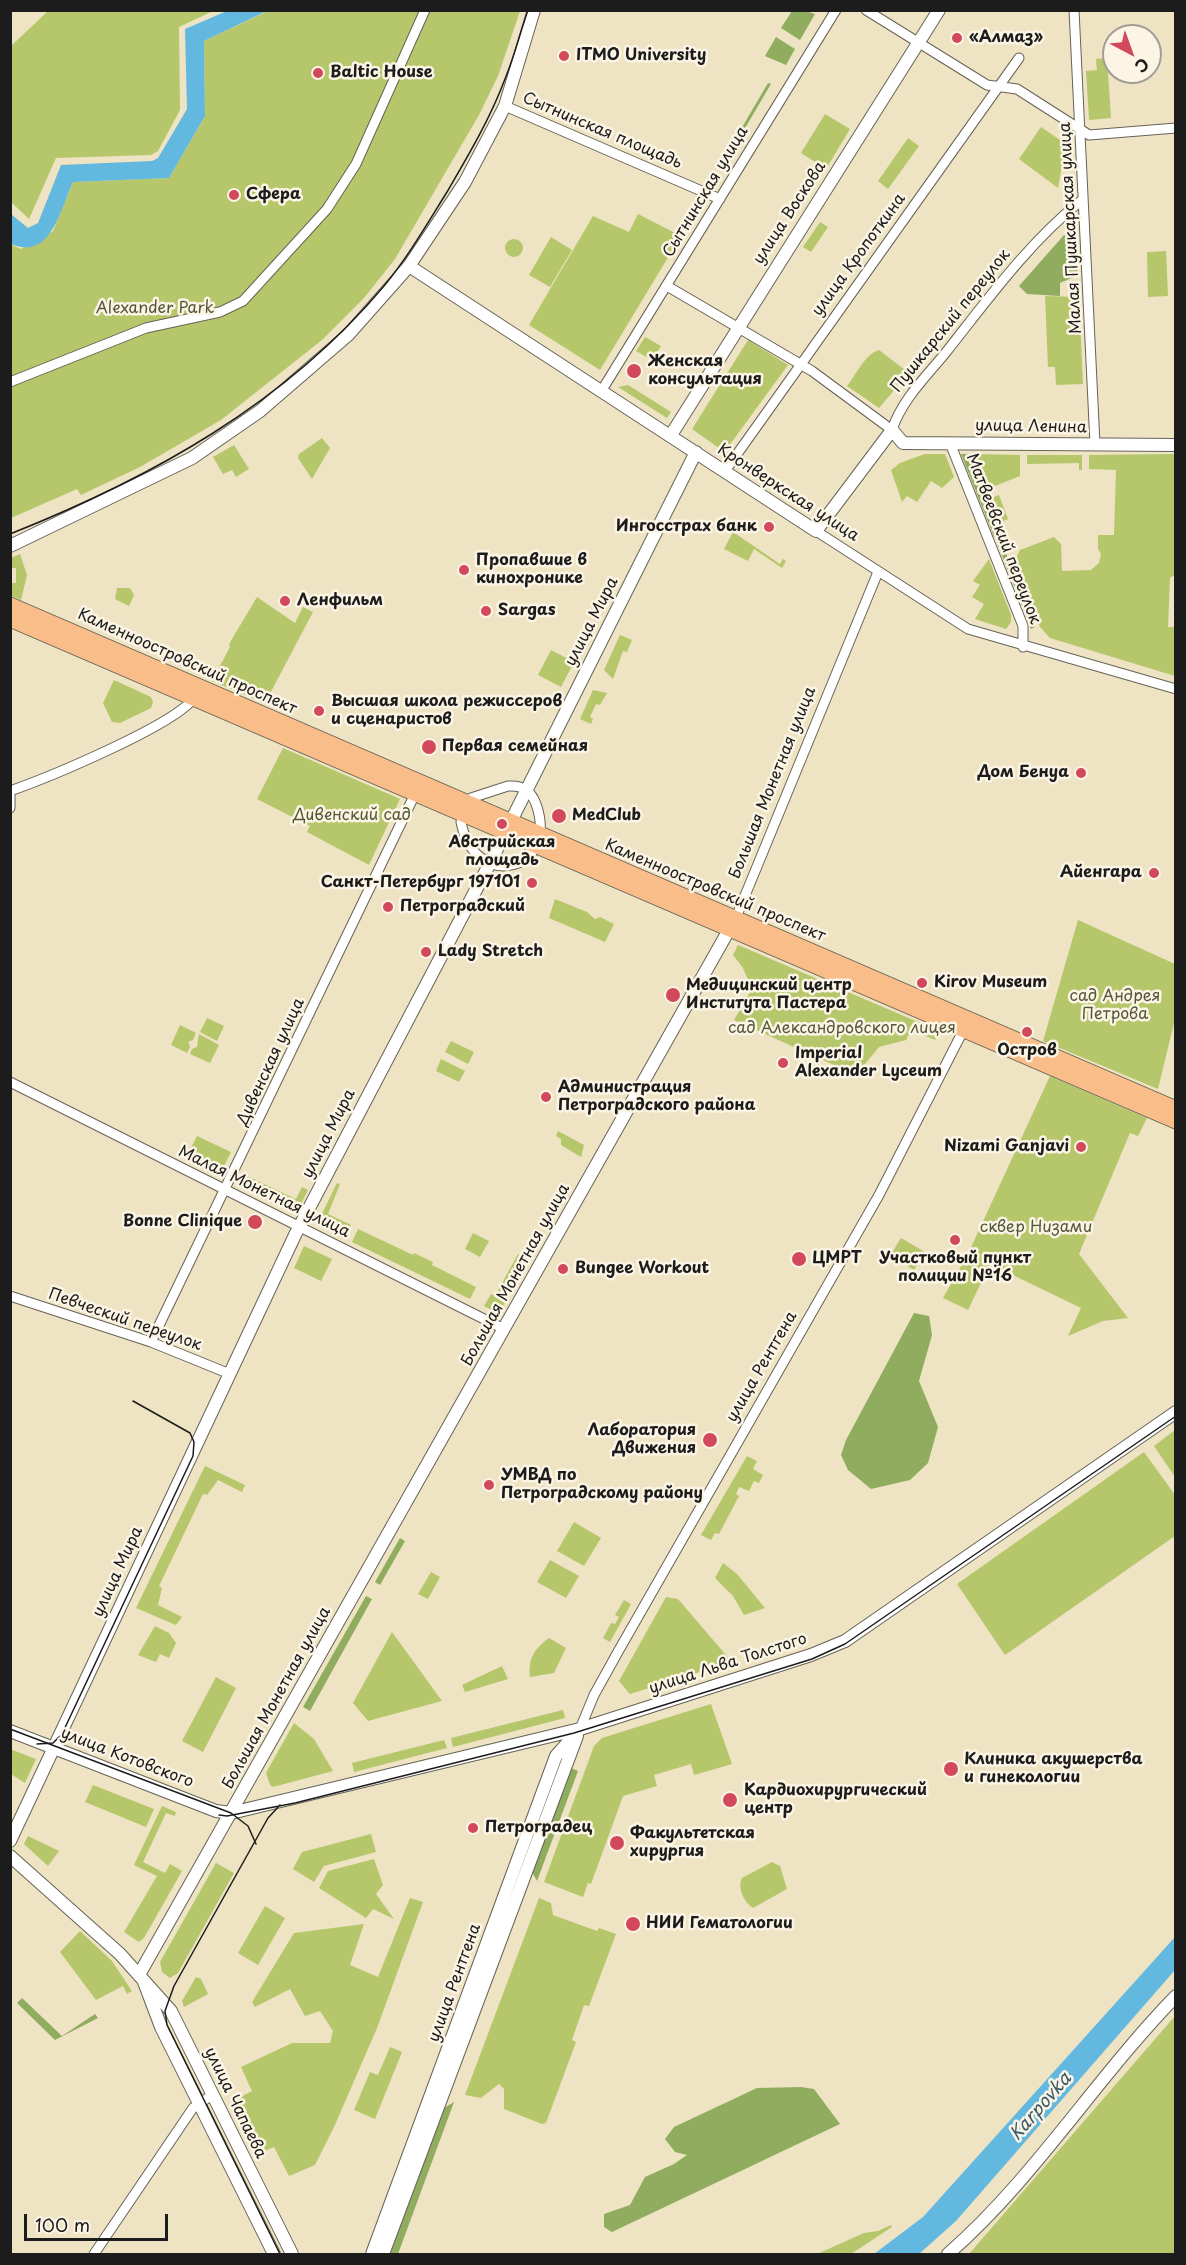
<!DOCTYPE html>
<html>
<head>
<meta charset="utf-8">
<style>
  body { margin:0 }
  #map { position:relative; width:1186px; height:2265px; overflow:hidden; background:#eee3c3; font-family:"Playpen Sans",sans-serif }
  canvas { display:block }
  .frame { position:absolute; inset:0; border:12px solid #1c1c1c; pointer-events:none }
  .north { position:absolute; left:1102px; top:24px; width:60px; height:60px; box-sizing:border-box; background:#fcf5e5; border:2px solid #a29e95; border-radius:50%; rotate:139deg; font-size:16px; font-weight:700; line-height:24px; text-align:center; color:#1c1c1c }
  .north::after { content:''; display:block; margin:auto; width:21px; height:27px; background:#d1495b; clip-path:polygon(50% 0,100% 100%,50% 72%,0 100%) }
  .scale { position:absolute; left:24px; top:2214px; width:144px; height:27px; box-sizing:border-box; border:3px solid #1c1c1c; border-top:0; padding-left:8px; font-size:18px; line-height:21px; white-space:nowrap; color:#1c1c1c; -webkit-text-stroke:4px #fcf5e5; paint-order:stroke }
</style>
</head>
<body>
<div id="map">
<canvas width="1186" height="2265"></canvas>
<div class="frame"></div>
<div class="north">С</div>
<div class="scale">100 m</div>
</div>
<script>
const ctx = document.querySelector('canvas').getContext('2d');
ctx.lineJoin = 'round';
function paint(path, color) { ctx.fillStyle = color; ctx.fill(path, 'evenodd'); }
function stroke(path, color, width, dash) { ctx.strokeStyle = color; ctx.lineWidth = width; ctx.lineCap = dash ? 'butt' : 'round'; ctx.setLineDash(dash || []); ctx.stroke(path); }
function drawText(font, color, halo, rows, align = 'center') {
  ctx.font = font + ' "Playpen Sans",sans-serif'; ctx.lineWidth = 5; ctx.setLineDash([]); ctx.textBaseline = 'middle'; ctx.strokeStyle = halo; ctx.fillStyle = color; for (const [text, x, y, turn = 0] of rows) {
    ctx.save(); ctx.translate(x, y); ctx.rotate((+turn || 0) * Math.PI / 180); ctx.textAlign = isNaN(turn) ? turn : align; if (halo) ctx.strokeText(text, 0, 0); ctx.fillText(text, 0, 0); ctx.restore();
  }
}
const green = new Path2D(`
  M48,11H213L179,27L180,110L158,151L151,155L56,158L29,219L11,202V46Z
  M268,11H520L498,76L479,115L395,259L364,298L322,340L221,420L140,467L81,495L77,489L11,518L10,244L21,249L53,231L73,182L169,178L205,116L204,41Z
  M1107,58L1111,118L1089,120L1086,71L1097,70L1096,59Z
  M825,114L850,129L826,169L801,153Z
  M1041,127L1066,144L1058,188L1019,159Z
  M908,138L919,146L888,189L878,181Z
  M638,214L681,236L600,370L529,325L593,216L629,232Z
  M820,222L828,227L811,252L803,247Z
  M551,237L572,250L550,287L529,275Z
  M505 248a9 9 0 1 1 18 0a9 9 0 1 1-18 0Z
  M1166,251L1168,296L1148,297L1147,252Z
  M1045,296L1079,297L1083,384L1056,385L1055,367H1048Z
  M645,337L661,346L652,360L636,351Z
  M748,340L788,365L726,450L723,451L692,429Z
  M879,350L909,373L879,408L847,386C856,375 865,354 879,350Z
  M628,385L671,412L667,418L618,387Z
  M322,438L330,448L312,479L298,458L299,454Z
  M234,445L249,469L236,477L232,470L223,474L213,457Z
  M925,454H945L954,477L942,488L931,481L917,502L907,496L902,502L891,470L900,463Z
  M971,454L1020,455V476L990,488L994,497L999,495L1008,519L999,523Z
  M1175,454L1176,574L1170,578L1168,627H1175V676L1050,638L1040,627L1014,562L1020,550L1054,537L1061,544L1062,571L1091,570L1099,563L1101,554L1098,549V535H1114L1116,470L1089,469V455Z
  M1027,455H1082V470H1079V463L1027,464Z
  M733,532L780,564L783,559L786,561L782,568L754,549L748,561L724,549Z
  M20,554L27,575L21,600L10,595L11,583H16V568H11V558Z
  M989,559L1011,615V622L1006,629L975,619L984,604L972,597L980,585L973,581Z
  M117,588H130L134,595L129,606L115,599Z
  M257,597L295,623L303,607L313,612L265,703L212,681L230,647L229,644Z
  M620,635L632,640L627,652L623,651L613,679L604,670Z
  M551,650L574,662L561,687L538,675Z
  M114,680L151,697L153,702L151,708L120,723L112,722L103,703Z
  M593,690L607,693L600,705L596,704L590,717L593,719L591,724L580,719Z
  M283,748L400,799L369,865L307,832L310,826L257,799Z
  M555,899L587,912L595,919L600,917L614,924L605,942L549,918Z
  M1078,920L1175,964V1019L1158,1089L1043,1041Z
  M738,945L939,1031L935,1040L911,1030L906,1040L879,1047L856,1075L734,1020L752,989L743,968L733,955Z
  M207,1018L224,1026L217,1041L200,1032Z
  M180,1025L196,1033L193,1040L188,1042L190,1047L187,1053L171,1045Z
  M199,1034L219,1045L210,1063L190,1054L192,1049L197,1047Z
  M451,1041L474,1052L468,1064L445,1052Z
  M441,1059L465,1071L459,1082L436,1071Z
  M1050,1076L1147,1118L1138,1136L1130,1133L1079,1254L1128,1318L1103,1321L1068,1336L1081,1308L990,1264L968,1310L943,1298L968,1254Z
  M558,1131L584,1145L581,1157L561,1145V1139L556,1136Z
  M197,1136L231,1152L220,1174L186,1158Z
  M247,1176L296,1199L302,1187L308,1190L300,1206L292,1210L246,1188L244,1184Z
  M337,1183L340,1184L328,1214L351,1225L344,1239L317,1224Z
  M358,1229L413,1255L414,1253L433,1262L432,1265L476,1287L470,1299L352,1242Z
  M473,1233L489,1241L480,1257L465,1249Z
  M901,1238L925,1252L914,1270L890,1256Z
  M304,1246L332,1259L321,1281L294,1268Z
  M518,1254L528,1260L502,1308L498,1306L495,1312L484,1306L491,1294L495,1296Z
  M1175,1430V1477L1154,1446Z
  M1144,1452L1175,1495V1536L1005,1655L957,1584Z
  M747,1456L757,1461L753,1469L763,1475L759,1483L754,1481L749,1491L739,1487L736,1494L739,1496L719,1534L715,1533L711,1540L701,1535Z
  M205,1466L245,1485L242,1492L218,1480L207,1495L203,1494L159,1586L162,1588L158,1605L182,1617L176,1625L136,1608Z
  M574,1522L601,1538L584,1566L557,1551Z
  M550,1560L579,1576L566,1598L537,1582Z
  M723,1563L737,1574L765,1608L744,1615L733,1596L715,1578Z
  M431,1572L440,1577L428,1599L418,1594Z
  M666,1597L678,1599L732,1662L630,1694L619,1681Z
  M624,1600L631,1604L610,1642L603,1638L611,1623L615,1624L619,1617L615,1615Z
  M155,1626L169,1633L176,1643L169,1658L160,1654L156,1662L138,1655Z
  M392,1632L442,1701L368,1721L353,1703Z
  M549,1638L566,1648L554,1673L530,1677C528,1659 534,1649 549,1638Z
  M502,1666L508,1679L465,1692L462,1685Z
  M216,1677L236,1688L203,1752L182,1741Z
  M711,1704L732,1764L694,1775L691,1764L654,1775L657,1786L623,1796L591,1884L588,1883L583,1897L544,1882L594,1746L602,1738Z
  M563,1710L565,1718L453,1747L451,1738Z
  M294,1723L314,1739L333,1771L273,1787L270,1785L266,1773Z
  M444,1740L447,1748L354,1772L352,1763Z
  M10,1749L36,1759L25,1783L11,1774Z
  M93,1785L154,1809L146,1827L85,1802Z
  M162,1806L176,1812L175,1816L166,1813L143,1862L165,1873L170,1864L182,1871L144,1938L139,1942L124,1932L157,1876L134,1865Z
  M371,1834L376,1852L324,1866L314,1882L293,1869L302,1852Z
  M28,1836L59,1851L48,1866L24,1844Z
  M374,1859L383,1885L376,1894L394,1919L373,1909L366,1918L319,1888L328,1871Z
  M772,1862L780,1866L787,1889L753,1908C744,1902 737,1888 742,1878Z
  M216,1863L234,1873L178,1973L170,1978L162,1972L160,1962Z
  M410,1898L423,1902L377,2028L335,2125L315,2165L289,2176L274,2147L258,2154L231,2102L252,2091L241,2067L292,2043H330L333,2031L320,2011L305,2016L290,1989L255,2007L252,2002L294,1933L364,1924L350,1965L378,1977Z
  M539,1898L551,1903L553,1915L597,1931L599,1928L616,1934L589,2006L584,2005L572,2040L576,2042L546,2123L542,2124L504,2109V2089L499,2084L481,2098L465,2095Z
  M265,1906L285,1918L258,1965L238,1953Z
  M80,1931L112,1961L132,1991L127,1994L123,1986L96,2000L60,1952Z
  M196,1977L201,1979L208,1994L184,2007L182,2001Z
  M1175,2016V2254H969Z
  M390,2047L402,2052L375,2119L354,2110L370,2072L378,2075Z
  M891,2225L892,2227L851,2254H817L864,2233L878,2231Z`);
const forest = new Path2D(`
  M792,11H806L815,14L800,40L781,28Z
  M776,37L795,49L786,65L765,56Z
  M768,83L771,84L725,162L723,160Z
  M1064,235L1074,243L1078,275L1060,283V296L1027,294L1019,286Z
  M961,454H967L999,535L994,537Z
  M1002,543L1035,627L1031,629L998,545Z
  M914,1313L929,1316L932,1335L919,1381L938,1427L928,1463L910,1480L871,1489L848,1470L841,1455L846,1440Z
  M400,1538L405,1541L380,1585L375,1582Z
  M366,1596L372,1599L310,1711L303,1707Z
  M571,1768L578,1771L537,1881L532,1872Z
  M22,1998L62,2036L95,2014L98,2018L55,2040L17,2003Z
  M801,2087L814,2089L840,2124L612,2232L604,2227V2214L630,2205L645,2177L674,2164L687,2155L675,2152L665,2139L674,2127L757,2088Z
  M454,2102L398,2254H390L444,2108Z`);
const water = new Path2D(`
  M227,11H267L204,41L205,116L169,178L73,182C60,210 51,261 11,244V214L28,228L38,223L61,165L152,161L158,158L187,109L185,29Z
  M1175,1937V1970L956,2221L919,2254H874L923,2217Z`);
const minor = new Path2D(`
  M866,10L987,85L1017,89L1089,135L1176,128
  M1074,10L1095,444
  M505,106L720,199
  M667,286L812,371L892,430C902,399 927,376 947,351C988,299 1030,241 1082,200
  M10,382L146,328L220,312L243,301L327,209L356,164L425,10
  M602,390L836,10
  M950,443L1023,626V647
  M725,471L1019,58
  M816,531L968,629L1176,689
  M508,786C522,785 531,790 536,804C560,871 475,893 461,822L471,798Z
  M10,791C47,778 173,726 194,698
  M10,795V808
  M735,920L878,572
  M10,1082L504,1329
  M10,1296L151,1342L230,1374
  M151,1342L415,794
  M580,1729L594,1695L619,1650L879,1195L965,1027
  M94,2254L193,2108L212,2095`);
const tertiary = new Path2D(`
  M409,266L816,531L892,430
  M892,430L903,443L1176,445
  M671,435L939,10
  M10,546L192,458L260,411L348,335L409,266L465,182L505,106L534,10
  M10,1731L216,1811L231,1813L580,1729L811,1655L845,1641L1176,1412
  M10,1841L295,1235L489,865L696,452
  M10,1856L120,1954L171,2011L292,2254
  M140,1973L734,921
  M144,1982L161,2027L274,2254
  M372,2254L556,1756L579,1730
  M383,2254L577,1736
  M948,2254C1034,2179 1096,2078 1176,1996`);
const primary = new Path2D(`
  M10,605L1176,1109
  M10,619L1176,1121`);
const tram = new Path2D(`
  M10,534C151,478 285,404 384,286C408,257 427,224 447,192C468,156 490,119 505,79C514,57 520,33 528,10
  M10,1729L231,1813L248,1826L256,1844
  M37,1744L53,1743L62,1734L193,1456L194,1442L190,1433L133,1401
  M219,1815L227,1816L295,1803L574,1733L812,1659L845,1644L1176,1416
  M280,2254L167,2025L165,2011L174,1986L268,1818L280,1805`);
const markers = [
  [957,38,6,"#d1495b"],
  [564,56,6,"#d1495b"],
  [318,73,6,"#d1495b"],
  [234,195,6,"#d1495b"],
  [634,371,8,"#d1495b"],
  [769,527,6,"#d1495b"],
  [464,570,6,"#d1495b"],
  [285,601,6,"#d1495b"],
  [486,611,6,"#d1495b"],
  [319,711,6,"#d1495b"],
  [429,747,8,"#d1495b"],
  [1081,773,6,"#d1495b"],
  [559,816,8,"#d1495b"],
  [502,824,6,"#d1495b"],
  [1154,873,6,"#d1495b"],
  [532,883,6,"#d1495b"],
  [388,907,6,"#d1495b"],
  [426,952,6,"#d1495b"],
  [922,983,6,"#d1495b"],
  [673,995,8,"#d1495b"],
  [1027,1032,6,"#d1495b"],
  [783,1063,6,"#d1495b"],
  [546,1097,6,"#d1495b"],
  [1081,1147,6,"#d1495b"],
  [255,1222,8,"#d1495b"],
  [955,1240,6,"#d1495b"],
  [799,1259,8,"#d1495b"],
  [563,1269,6,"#d1495b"],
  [710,1440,8,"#d1495b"],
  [489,1485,6,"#d1495b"],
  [951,1769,8,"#d1495b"],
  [730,1800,8,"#d1495b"],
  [473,1828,6,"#d1495b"],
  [617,1843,8,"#d1495b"],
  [633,1924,8,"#d1495b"]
];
const poiNames = [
  ["«Алмаз»",969,38],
  ["ITMO University",576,56],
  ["Baltic House",330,73],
  ["Сфера",246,195],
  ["Женская",648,362],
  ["консультация",648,380],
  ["Ингосстрах банк",757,527,"right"],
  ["Пропавшие в",476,561],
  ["кинохронике",476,579],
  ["Ленфильм",297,601],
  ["Sargas",498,611],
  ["Высшая школа режиссеров",331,702],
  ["и сценаристов",331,720],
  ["Первая семейная",442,747],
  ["Дом Бенуа",1069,773,"right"],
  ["MedClub",572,816],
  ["Австрийская",502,843,"center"],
  ["площадь",502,861,"center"],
  ["Айенгара",1142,873,"right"],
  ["Санкт-Петербург 197101",520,883,"right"],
  ["Петроградский",400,907],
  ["Lady Stretch",438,952],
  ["Kirov Museum",934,983],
  ["Медицинский центр",686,986],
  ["Института Пастера",686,1004],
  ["Остров",1027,1051,"center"],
  ["Imperial",795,1054],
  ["Alexander Lyceum",795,1072],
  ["Администрация",558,1088],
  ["Петроградского района",558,1106],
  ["Nizami Ganjavi",1069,1147,"right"],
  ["Bonne Clinique",242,1222,"right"],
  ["ЦМРТ",812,1259],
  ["Участковый пункт",955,1259,"center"],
  ["полиции №16",955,1277,"center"],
  ["Bungee Workout",575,1269],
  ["Лаборатория",696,1431,"right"],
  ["Движения",696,1449,"right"],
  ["УМВД по",501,1476],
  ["Петроградскому району",501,1494],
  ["Клиника акушерства",964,1760],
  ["и гинекологии",964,1778],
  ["Кардиохирургический",744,1791],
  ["центр",744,1809],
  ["Петроградец",485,1828],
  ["Факультетская",630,1834],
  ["хирургия",630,1852],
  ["НИИ Гематологии",646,1924]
];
const streetNames = [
  ["Сытнинская площадь",602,131,23],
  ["Сытнинская улица",706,192,-59],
  ["улица Воскова",790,213,-57],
  ["Малая Пушкарская улица",1071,228,-93],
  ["улица Кропоткина",859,255,-54],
  ["Пушкарский переулок",951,321,-51],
  ["улица Ленина",1031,427,1],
  ["Кронверкская улица",788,493,33],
  ["Матвеевский переулок",1003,539,69],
  ["улица Мира",592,622,-63],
  ["Каменноостровский проспект",187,662,24],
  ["Большая Монетная улица",773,783,-68],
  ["Каменноостровский проспект",715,891,23],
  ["Дивенская улица",271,1062,-65],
  ["улица Мира",329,1134,-63],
  ["Малая Монетная улица",264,1192,26],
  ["Большая Монетная улица",516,1275,-61],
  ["Певческий переулок",125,1320,19],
  ["улица Рентгена",762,1367,-60],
  ["улица Мира",118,1572,-65],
  ["улица Льва Толстого",728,1664,-18],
  ["Большая Монетная улица",277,1698,-61],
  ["улица Котовского",127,1758,21],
  ["улица Рентгена",455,1983,-70],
  ["улица Чапаева",235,2103,64]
];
const parkNames = [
  ["Alexander Park",155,309],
  ["Дивенский сад",352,816],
  ["сад Андрея",1115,997],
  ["Петрова",1115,1015],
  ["сад Александровского лицея",842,1029],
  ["сквер Низами",1036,1228]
];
const waterNames = [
  ["Karpovka",1041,2107,-49]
];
paint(green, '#b5c76a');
paint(forest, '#90ac5e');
paint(water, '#63b8e0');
stroke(minor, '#666256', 11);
stroke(tertiary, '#666256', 14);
stroke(primary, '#666256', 17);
stroke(minor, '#fff', 9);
stroke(tertiary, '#fff', 12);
stroke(primary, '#f8bd88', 15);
stroke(tram, '#1c1c1c', 1.5);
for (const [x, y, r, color] of markers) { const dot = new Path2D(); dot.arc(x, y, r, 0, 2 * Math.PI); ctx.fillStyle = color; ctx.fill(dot); stroke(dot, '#fcf5e5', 2); }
drawText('bold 16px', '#1c1c1c', '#fcf5e5', poiNames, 'left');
drawText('16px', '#1c1c1c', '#fcf5e5', streetNames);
drawText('16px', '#525837', '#fcf5e5', parkNames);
drawText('italic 18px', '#385a6a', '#fcf5e5', waterNames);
</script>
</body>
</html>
